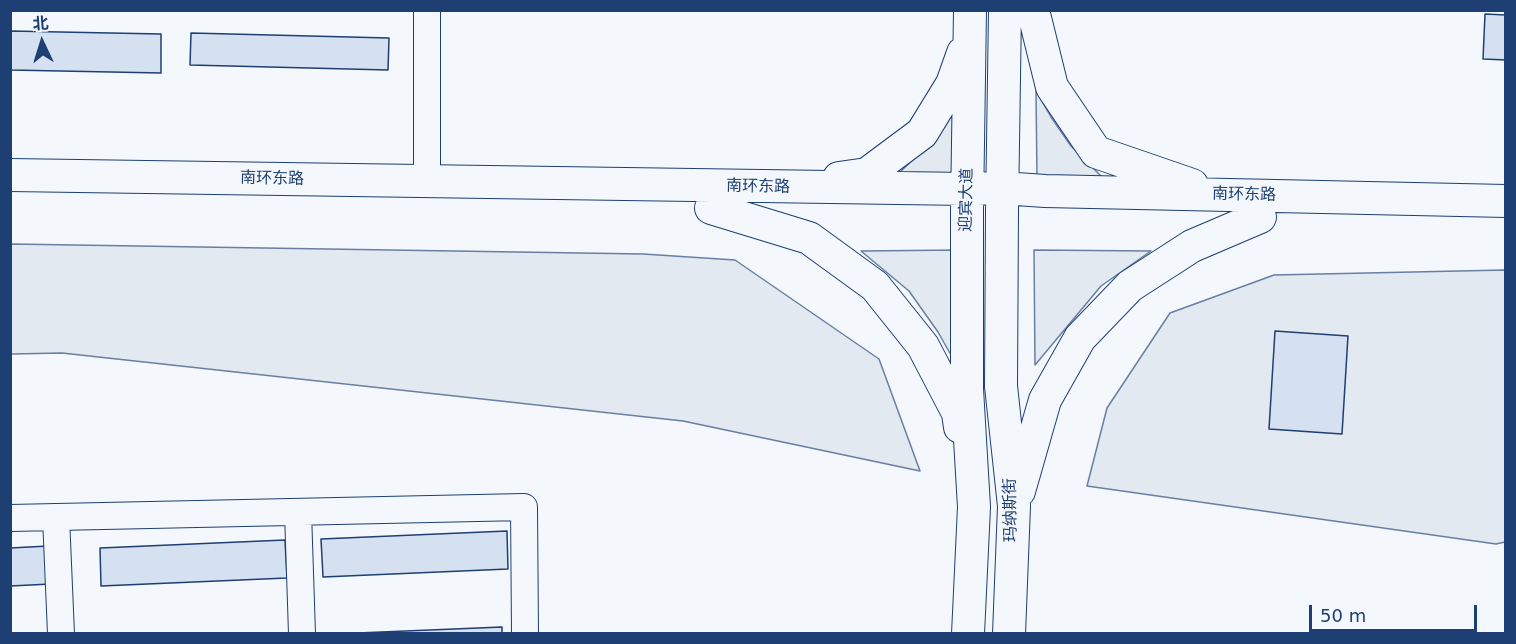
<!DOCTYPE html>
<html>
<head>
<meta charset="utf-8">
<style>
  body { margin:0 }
  #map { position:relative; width:1516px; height:644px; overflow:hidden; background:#f4f7fb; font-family:"DejaVu Sans","Noto Sans SC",sans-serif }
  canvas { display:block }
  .frame { position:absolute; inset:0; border:12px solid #1d3f73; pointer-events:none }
  .north { position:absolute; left:12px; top:12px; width:60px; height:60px; -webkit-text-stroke:4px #f4f7fb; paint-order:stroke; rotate:356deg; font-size:16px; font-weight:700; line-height:24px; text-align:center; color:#1d3f73 }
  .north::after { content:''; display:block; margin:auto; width:21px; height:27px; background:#1d3f73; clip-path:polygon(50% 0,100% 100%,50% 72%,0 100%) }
  .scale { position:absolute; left:1309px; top:605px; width:168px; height:27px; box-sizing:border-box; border:3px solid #1d3f73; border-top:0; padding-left:8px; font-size:18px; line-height:21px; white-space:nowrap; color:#1d3f73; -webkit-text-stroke:4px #f4f7fb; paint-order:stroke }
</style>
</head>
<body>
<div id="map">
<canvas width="1516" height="644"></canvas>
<div class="frame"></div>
<div class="north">北</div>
<div class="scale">50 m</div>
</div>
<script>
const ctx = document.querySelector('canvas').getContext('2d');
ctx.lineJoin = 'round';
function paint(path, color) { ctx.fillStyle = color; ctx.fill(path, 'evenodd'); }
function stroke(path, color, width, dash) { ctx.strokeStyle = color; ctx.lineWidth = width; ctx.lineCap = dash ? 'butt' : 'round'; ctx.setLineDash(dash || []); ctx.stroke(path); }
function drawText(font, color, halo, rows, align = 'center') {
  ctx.font = font + ' "DejaVu Sans","Noto Sans SC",sans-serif'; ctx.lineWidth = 4.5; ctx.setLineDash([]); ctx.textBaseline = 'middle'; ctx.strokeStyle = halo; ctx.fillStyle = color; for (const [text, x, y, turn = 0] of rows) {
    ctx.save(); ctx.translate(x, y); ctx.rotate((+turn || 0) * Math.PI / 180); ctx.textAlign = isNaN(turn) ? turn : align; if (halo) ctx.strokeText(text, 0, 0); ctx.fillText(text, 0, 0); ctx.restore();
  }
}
const green = new Path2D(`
  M965,87L964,177L897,175L930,143Z
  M1036,91L1051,117L1071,146L1105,180L1037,179Z
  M11,244L643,254L735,260L879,359L920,471L683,421L62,353L11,354Z
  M959,250L960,371L938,332L909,291L861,251Z
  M1034,250L1151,251L1101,286L1035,365Z
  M1505,270V542L1496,544L1087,486L1107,408L1170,313L1274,275Z`);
const building = new Path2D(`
  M1485,14L1506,15V60L1483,59Z
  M10,31L161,34V73L10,70Z
  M191,33L389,38L388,70L190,65Z
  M1275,331L1348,336L1342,434L1269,429Z
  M507,531L508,569L323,577L321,539Z
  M285,540L287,578L101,586L100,548Z
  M49,546L51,584L10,586V548Z
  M502,627V634H333Z`);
const minor = new Path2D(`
  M427,10V182
  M298,512L302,634
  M56,517L61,634
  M10,518L524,507L525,634`);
const major = new Path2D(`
  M1005,10L1002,210L1001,386L1014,506L1009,634
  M1033,10L1052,87L1096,152L1192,185
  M10,175L967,189L1002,188L1045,191L1506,201
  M839,178L867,174L922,133L952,84L963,53
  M711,208L809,238L875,286L923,346L958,413L960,427
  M1019,491L1045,400L1080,338L1130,286L1192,246L1260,217
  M968,634L974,507L967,389V209L970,10`);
const streetNames = [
  ["南环东路",272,179,1],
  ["南环东路",758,187,1],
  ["南环东路",1244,195,1],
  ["迎宾大道",967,200,-89],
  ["玛纳斯街",1011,510,-91]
];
paint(green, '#e3e9f0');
stroke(green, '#687fa3', 1.5);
paint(building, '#d5e0f0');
stroke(building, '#1d3f73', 1.5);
stroke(minor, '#1d3f73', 28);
stroke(major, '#1d3f73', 34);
stroke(minor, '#f4f7fb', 26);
stroke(major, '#f4f7fb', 32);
drawText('16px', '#1d3f73', '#f4f7fb', streetNames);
</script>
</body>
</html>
